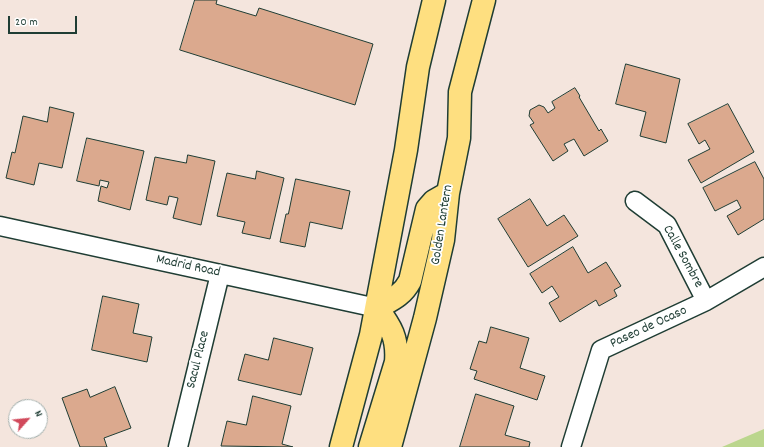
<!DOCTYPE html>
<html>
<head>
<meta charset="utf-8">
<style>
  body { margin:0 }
  #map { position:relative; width:764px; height:447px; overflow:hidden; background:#f4e5dd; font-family:Dekko,sans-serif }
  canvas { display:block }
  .north { position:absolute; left:8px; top:399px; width:40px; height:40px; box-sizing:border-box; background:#fff; border:1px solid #a5b1ae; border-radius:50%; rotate:63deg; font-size:11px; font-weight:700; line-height:16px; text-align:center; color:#1f3d34 }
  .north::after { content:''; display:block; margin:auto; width:14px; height:18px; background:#d1495b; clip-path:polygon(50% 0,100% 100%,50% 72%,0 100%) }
  .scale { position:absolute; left:8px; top:16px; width:69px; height:18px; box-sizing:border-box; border:2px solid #1f3d34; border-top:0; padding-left:5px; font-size:12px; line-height:14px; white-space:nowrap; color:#1f3d34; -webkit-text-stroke:3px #fff; paint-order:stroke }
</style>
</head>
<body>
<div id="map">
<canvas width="764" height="447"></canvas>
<div class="north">N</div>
<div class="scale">20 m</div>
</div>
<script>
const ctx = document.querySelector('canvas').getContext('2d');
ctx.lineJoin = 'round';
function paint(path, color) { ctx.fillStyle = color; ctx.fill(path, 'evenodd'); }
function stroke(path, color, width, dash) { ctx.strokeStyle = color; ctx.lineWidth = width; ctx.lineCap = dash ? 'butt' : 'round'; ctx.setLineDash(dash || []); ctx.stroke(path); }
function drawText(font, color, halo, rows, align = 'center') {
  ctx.font = font + ' Dekko,sans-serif'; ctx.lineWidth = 3.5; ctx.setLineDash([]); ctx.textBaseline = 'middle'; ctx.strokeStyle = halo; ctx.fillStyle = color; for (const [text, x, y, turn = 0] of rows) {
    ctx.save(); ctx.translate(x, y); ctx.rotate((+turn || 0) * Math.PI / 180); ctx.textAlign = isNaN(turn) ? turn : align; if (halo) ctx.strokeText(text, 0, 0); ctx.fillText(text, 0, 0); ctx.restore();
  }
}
const green = new Path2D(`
  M764,429V447H722Z`);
const building = new Path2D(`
  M195,0H217L216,4L256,16L259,8L373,44L355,105L180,50Z
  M626,64L680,79L666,143L640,136L646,112L616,104Z
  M575,88L580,96L579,97L599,131L601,129L608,141L584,156L574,139L564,144L568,151L553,161L530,125L534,123L529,116L530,110L539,105L544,107L548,113L555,108L552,102Z
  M728,104L754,152L701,183L688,160L710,149L705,140L699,144L688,124Z
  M50,107L74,113L62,168L39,163L34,185L6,178L12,152L15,153L23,116L47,122Z
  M87,138L144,151L130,210L98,201L101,186L107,188L109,182L100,180L99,186L77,181Z
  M188,155L215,161L201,225L173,218L178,198L169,196L167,205L146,200L155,157L186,163Z
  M755,162L764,179V219L738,235L727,216L741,208L737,200L715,211L703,188Z
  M257,171L284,178L270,239L242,233L245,222L217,216L227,173L255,179Z
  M296,179L350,191L342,229L310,222L305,247L280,242L286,214H288Z
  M530,199L547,226L564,215L578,236L528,267L498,219Z
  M573,247L588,273L606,262L621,286L614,290L617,296L599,306L596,300L560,322L549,303L559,297L552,286L542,293L530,274Z
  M103,296L139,304L133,333L152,337L147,362L92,350Z
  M491,327L529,338L520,368L545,376L537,400L474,379L477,371L470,369L479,341L486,343Z
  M274,338L313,348L301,395L238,380L245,354L268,360Z
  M115,387L131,428L104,438L107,447H80L62,398L87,389L90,397Z
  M476,394L514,406L505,435L530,442L529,447H460Z
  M253,396L291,406L282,444L293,447L221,446L227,421L246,425Z`);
const minor = new Path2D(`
  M635,201L667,225L706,301
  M0,226L377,308
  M178,447L220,274
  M571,447L601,350L706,301L764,267`);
const primary = new Path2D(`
  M341,447L371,335L406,150L418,67L434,0
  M370,447L396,362C398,338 391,327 377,308C391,300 402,296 410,281L427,209L434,201L448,193
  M390,447L425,318L443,240L448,193L459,138L460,92L484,0`);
const streetNames = [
  ["Golden Lantern",443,225,-81],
  ["Calle Sombre",682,257,61],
  ["Madrid Road",188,267,12],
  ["Paseo de Ocaso",649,328,-25],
  ["Sacul Place",199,360,-76]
];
paint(green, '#bbd68d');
paint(building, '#dba98e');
stroke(building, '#1f3d34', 1);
stroke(minor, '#1f3d34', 21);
stroke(primary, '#1f3d34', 25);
stroke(minor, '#fff', 18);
stroke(primary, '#fedf80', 22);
drawText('14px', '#1f3d34', '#fff', streetNames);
</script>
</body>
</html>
